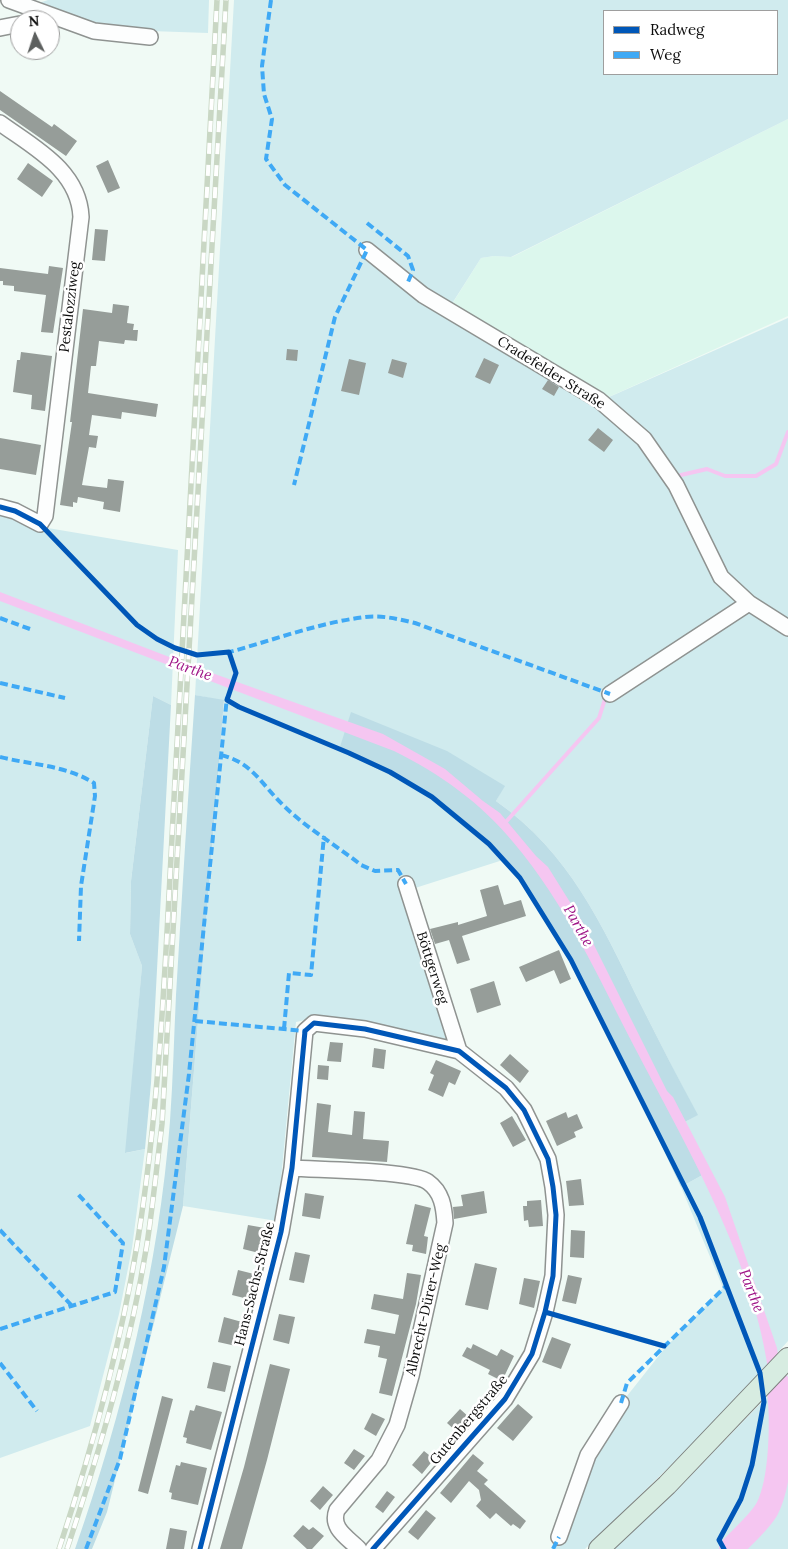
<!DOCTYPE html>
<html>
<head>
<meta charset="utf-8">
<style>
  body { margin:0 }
  #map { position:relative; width:788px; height:1549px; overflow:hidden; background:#f0faf5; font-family:Lora,serif }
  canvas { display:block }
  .legend { position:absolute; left:603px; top:10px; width:175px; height:65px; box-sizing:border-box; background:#fff; border:1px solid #9e9e9e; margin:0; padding:6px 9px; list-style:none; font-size:15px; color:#0c0c0c }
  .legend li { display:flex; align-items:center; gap:10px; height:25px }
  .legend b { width:25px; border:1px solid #9e9e9e }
  .north { position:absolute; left:10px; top:10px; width:50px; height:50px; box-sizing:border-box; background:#fff; border:1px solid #9e9e9e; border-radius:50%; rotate:356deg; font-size:14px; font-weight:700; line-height:20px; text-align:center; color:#0c0c0c }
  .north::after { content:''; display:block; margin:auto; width:18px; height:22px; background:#5c5f5e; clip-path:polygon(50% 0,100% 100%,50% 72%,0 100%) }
</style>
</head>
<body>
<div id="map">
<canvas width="788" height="1549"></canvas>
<ul class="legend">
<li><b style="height:6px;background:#0057b8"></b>Radweg</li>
<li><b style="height:6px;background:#3fa9f5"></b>Weg</li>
</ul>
<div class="north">N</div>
</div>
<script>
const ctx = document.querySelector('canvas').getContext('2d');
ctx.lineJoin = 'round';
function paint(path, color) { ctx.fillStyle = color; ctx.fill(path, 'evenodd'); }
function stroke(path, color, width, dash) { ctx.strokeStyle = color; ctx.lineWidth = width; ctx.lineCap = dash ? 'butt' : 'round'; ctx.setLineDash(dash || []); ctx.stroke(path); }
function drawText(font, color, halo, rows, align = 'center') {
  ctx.font = font + ' Lora,serif'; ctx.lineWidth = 5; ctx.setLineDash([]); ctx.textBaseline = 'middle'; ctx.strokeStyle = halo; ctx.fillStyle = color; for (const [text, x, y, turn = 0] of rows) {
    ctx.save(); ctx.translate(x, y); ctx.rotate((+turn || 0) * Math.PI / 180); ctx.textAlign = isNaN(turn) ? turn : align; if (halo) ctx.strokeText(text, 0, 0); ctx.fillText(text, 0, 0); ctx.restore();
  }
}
const farmland = new Path2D(`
  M788,119V316L600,401L449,309L481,258L494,256L512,257Z`);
const green = new Path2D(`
  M48,0H209L208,33L150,31L95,25L36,4Z
  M234,0H788V119L511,257L494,256L481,258L448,310L600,401L788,318V1341L754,1379L755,1383L585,1549H555L585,1449L665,1348L723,1288L681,1187L706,1173L681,1124L697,1115C678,1078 659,1041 640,1003C602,925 570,853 496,801L504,786L339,750L441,801L506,859L412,889L464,1046L320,1017L296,1022L277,1221L183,1206L224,701L195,695ZM604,11H777V74H604Z
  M0,515L36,526L178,550L171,705L153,696L131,881L130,934L142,966L126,1153L145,1149L132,1248L119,1314L90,1426L0,1458Z
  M788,1375V1549H614L675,1492Z`);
const forest = new Path2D(`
  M195,695L224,700L183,1206L107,1512L92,1549H75C123,1412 159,1266 170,1121C173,1079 174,1037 176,995C182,895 188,795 195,695Z
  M153,696L171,705L151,1083L145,1149L125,1153L142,966L130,934L131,881Z
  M351,712L447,751L505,786L496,801C570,853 602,925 640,1003C659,1041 678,1078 698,1115L681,1124L706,1173L681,1187L585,983L506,859L441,801L339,750Z`);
const water = new Path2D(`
  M0,592L198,668L383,734L445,769L483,801L500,813L536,856L548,867L583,923L667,1091L673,1097L725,1197L777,1348L781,1374L783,1416L772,1418C771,1290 694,1161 636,1050C598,977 567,906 513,842C481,803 439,773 394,751L0,601Z`);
const pier = new Path2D(`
  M175,656L196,664L195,677L174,669Z`);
const stream = new Path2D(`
  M681,475L707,469L725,476H756L776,464L788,432
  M504,824L599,718L605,699`);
const river = new Path2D(`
  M731,1549C742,1537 759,1523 767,1509C782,1480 783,1417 778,1384`);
const building = new Path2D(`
  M0,91L52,127L54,124L77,141L66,156L0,110Z
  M108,160L120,188L108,193L96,166Z
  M28,163L53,181L42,197L17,179Z
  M95,229L108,230L105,261L92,260Z
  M49,266L63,268L53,333L41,332L46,295L14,291V286L3,285V281H0V268L48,274Z
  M113,304L129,306L127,323L134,324L133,330H138L137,341L125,340L124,344L99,341L96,366H91L88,393L158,404L156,417L122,412L121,419L92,415L89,435L98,436L96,448L89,447L82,485L107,488L108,479L124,481L120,512L103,509L104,502L78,497L77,503L73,502V507L60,505L72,422H70L83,309L112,313Z
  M287,349L298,350L297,361L286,360Z
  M21,352L52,356L45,411L31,409L32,395L13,392L17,360H20Z
  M484,358L499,365L490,384L475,377Z
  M349,359L366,363L359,395L341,391Z
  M392,359L407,363L403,378L388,373Z
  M548,380L559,387L554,396L542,389Z
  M598,428L613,440L604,452L588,440Z
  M0,438L41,445L36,475L0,469Z
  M498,885L504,905L521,900L526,916L462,936L470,960L457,964L449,940L435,944L430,929L458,922V925L487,916L480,890Z
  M559,950L571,979L560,984L554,970L526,982L519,967Z
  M494,981L501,1005L477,1013L470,989Z
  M330,1042L343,1043L341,1062L327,1061Z
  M374,1048L386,1050L384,1069L372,1067Z
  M510,1054L529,1071L520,1083L500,1065Z
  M436,1060L461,1071L455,1085L449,1082L443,1097L428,1090L434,1075L430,1073Z
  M318,1065L329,1066L328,1080L317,1079Z
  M317,1103L331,1105L328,1132L352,1135L354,1111L365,1112L363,1139L389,1141L387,1162L312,1157Z
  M566,1112L568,1118L577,1114L583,1128L574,1132L576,1137L557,1146L546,1121Z
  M512,1116L526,1140L513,1147L500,1123Z
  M581,1179L584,1205L569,1206L566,1181Z
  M484,1191L487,1213L454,1219L453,1207L463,1206L461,1195Z
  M305,1193L324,1196L320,1219L302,1216Z
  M541,1200L543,1226L529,1227L528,1220L524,1221L523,1206H527V1201Z
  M415,1204L431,1208L424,1236L428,1237L426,1254L412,1251L413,1245L406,1244Z
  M248,1225L265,1228L259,1253L243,1249Z
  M571,1230L585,1231L584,1258L570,1257Z
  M295,1252L310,1255L304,1283L289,1280Z
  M475,1263L497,1268L488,1310L465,1305Z
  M238,1270L254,1274L248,1299L232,1295Z
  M407,1273L421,1275L416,1304L392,1396L379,1393L387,1359L378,1357L380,1346L364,1343L367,1329L395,1334L399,1315L371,1309L374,1294L403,1299Z
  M568,1275L582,1278L576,1304L562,1301Z
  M524,1278L540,1281L534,1308L519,1304Z
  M279,1314L295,1317L289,1344L273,1340Z
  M224,1317L242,1322L236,1346L218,1342Z
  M552,1337L571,1344L561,1369L542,1362Z
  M473,1344L497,1356L501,1349L514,1356L502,1381L488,1374L490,1370L462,1356L467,1347L471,1349Z
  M213,1362L231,1366L225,1392L207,1388Z
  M270,1364L290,1369L267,1460L242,1549H220L244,1467Z
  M162,1396L173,1399L148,1494L138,1491Z
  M518,1404L533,1417L513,1441L497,1428Z
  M196,1405L222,1412L211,1450L186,1443L187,1438L183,1437L190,1410L194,1411Z
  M460,1409L470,1418L457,1432L447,1423Z
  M372,1413L385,1419L376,1436L364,1429Z
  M354,1449L365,1456L354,1470L344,1463Z
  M424,1451L434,1459L422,1474L412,1465Z
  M473,1454L484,1463L477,1471L488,1480L484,1484L526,1521L520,1529L513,1524L511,1526L496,1513L490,1519L476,1506L481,1500L479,1490L469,1481L451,1503L440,1493Z
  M181,1462L207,1468L198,1505L171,1499L172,1493L169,1492L176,1465L180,1466Z
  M323,1486L333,1495L320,1510L310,1501Z
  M387,1491L395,1497L383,1513L375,1507Z
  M426,1510L436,1518L418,1540L408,1532Z
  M303,1525L309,1530L313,1527L324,1536L312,1549H307L293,1536Z
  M170,1528L187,1531L184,1549H166Z`);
const minor = new Path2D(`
  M9,0L94,31L150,37
  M0,28L20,24
  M0,123C33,147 79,170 81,217L45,516L40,524L15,511L0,507
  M367,250L423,295L599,400L644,439L676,485L721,577L749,603L788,628
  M610,694L749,603
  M406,884L459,1051
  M292,1168C317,1170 412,1170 428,1182C442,1192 444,1207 445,1223L411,1376L397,1425L379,1460L337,1510C330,1528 347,1537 359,1549
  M559,1537L588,1455L621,1403
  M200,1549L281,1232L292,1168L305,1031L314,1023L365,1029L459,1051L506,1088L524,1110L548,1159L553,1187L556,1215L553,1276L545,1312L532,1354L505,1399L373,1549`);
const major = new Path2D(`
  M599,1549L667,1485L788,1358`);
const rail = new Path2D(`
  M59,1549C92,1449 120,1349 137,1245C164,1080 167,911 177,745C191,496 204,248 217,0
  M67,1549C100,1450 130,1348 147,1244C153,1204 157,1164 162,1124L226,0`);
const quiet = new Path2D(`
  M271,0L262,66L264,94L272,119L266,159L285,185L367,250L335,317L294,485
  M367,223L408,256L413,270L408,282
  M0,618L30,629
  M226,653C271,641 317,623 365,617C382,615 398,619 415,623L610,694
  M0,683L65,698
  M221,755C253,763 261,784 283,805C306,828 336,845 361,865L375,871L398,870L406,884
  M0,757C32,765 65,765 94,783L95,796L81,886L79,941
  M195,1021L305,1031
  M284,1029L289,973L311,975L324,836
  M0,1230L72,1306
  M0,1329L115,1292L123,1243L76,1192
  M0,1363L37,1411
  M621,1403L627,1383L726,1286
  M86,1549L120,1459L164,1267L189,1074L227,697
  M553,1549L559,1537`);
const cycleway = new Path2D(`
  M0,507L15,511L40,524L137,625L157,639L175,648L197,655L229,652L236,673L227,700L239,707L349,753L390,772L432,797L489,844L520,878L571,960L700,1217L760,1373L764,1402L752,1465L741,1499L719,1540L724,1549
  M545,1312L664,1346
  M200,1549L281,1232L292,1168L305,1031L314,1023L365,1029L459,1051L506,1088L524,1110L548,1159L553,1187L556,1215L553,1276L545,1312L532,1354L505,1399L373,1549`);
const streetNames = [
  ["Pestalozziweg",70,307,-83],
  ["Cradefelder Straße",551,373,32],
  ["Böttgerweg",432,968,72],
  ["Hans-Sachs-Straße",255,1284,-76],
  ["Albrecht-Dürer-Weg",426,1310,-77],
  ["Gutenbergstraße",469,1420,-50]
];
const waterNames = [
  ["Parthe",190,669,20],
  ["Parthe",578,926,61],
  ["Parthe",751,1291,69]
];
paint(farmland, '#dcf7ed');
paint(green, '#d0ebee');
paint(forest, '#bddde6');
paint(water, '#f5c6f1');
paint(pier, '#f0faf5');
stroke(stream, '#f5c6f1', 4);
stroke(river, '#f5c6f1', 24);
paint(building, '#969d99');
stroke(minor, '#8f9391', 18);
stroke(major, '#7c807e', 22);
stroke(minor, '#fdfefe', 15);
stroke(major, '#d7ece1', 20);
stroke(rail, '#c9d7c4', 5.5);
stroke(rail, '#fff', 4, [11]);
stroke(quiet, '#3fa9f5', 4, [8, 4]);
stroke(cycleway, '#0057b8', 5);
drawText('14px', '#0c0c0c', '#fff', streetNames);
drawText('italic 15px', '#9f1587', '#fff', waterNames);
</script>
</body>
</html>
